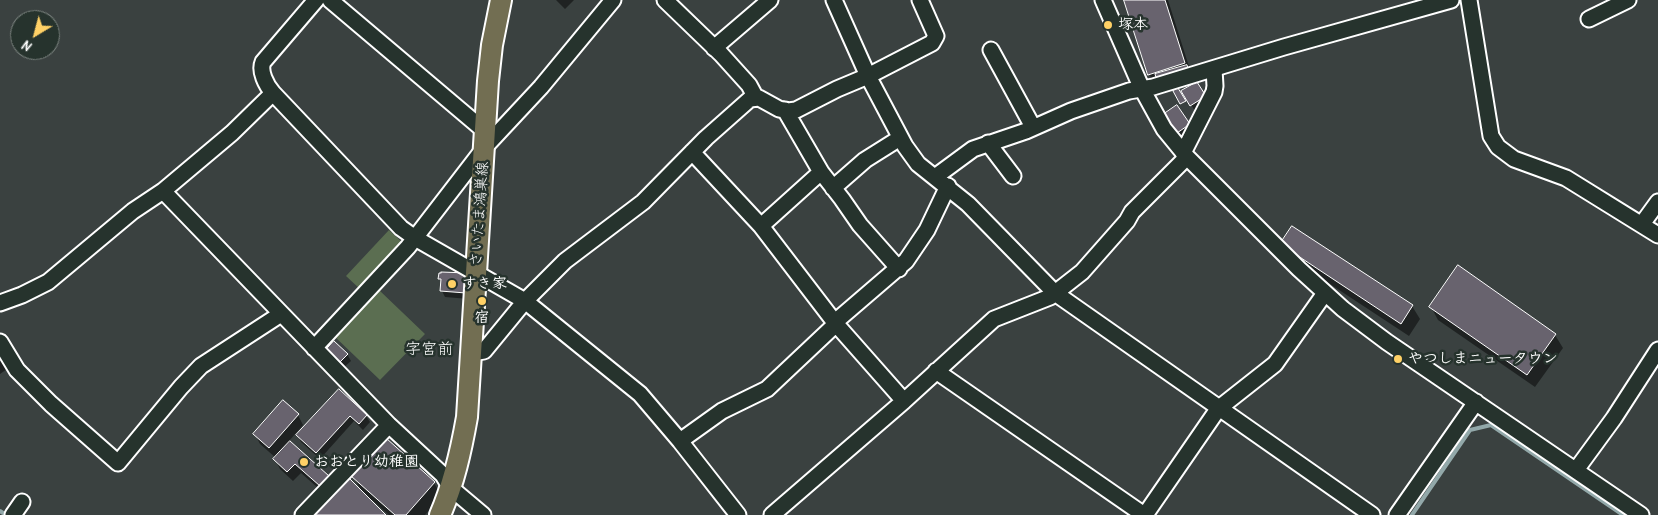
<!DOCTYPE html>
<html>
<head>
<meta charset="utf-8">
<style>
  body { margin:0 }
  #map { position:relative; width:1658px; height:515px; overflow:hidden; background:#3a4140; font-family:"Patrick Hand",sans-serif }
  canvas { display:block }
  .north { position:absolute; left:10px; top:10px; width:50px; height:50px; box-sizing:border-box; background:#26332d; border:1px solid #7d8581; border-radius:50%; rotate:217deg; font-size:14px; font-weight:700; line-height:20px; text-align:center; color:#fff }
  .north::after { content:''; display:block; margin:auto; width:18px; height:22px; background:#ffd166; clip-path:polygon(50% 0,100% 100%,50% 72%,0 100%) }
</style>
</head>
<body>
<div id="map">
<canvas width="1658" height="515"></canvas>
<div class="north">N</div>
</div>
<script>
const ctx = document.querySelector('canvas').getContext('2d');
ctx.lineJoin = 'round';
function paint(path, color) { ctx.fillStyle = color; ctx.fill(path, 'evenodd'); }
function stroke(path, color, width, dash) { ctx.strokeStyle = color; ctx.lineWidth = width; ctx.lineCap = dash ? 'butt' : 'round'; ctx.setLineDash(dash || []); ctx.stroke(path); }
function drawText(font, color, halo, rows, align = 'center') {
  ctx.font = font + ' "Patrick Hand","Klee One",sans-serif'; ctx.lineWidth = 5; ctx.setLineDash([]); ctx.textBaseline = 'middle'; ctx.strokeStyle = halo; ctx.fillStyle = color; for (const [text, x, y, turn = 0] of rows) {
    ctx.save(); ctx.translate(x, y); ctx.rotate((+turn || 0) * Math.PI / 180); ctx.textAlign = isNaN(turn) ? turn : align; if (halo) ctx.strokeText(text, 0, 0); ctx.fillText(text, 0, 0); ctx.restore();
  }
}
const green = new Path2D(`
  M389,230L404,244L361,290L346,276Z
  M379,290L425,334L380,380L334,336Z`);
const shadow = new Path2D(`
  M556,0H574L565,9Z
  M1126,0H1168L1192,76L1157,87L1149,74Z
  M1197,83L1209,103L1195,111L1183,92Z
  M1170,120L1189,125L1192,131L1181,138Z
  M1293,227L1412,306L1420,319L1409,336L1289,257Z
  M466,275L469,299L445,297L442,291V282L440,278Z
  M1431,307L1555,335L1563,348L1535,387L1438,320Z
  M347,354L351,361L342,369L330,358Z
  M0,358L7,369L0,374Z
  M339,391L366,416L370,422L363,430L354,421L320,459L301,442L298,436Z
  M298,415L303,425L289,441L328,477L334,487L326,495L301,473L293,481L280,469L275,459L276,458L260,444L255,434Z
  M386,439L434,483L442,496L425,515H389L372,500L371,501L385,515H315L362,492L353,476Z`);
const stream = new Path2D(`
  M0,511L6,515
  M1412,515L1470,430L1491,425L1623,515`);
const building = new Path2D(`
  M1124,0H1165L1185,63L1148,75Z
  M1187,65L1189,72L1157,81L1155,74Z
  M1197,82L1206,96L1190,106L1181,91Z
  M1178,88L1186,101L1180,104L1173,91Z
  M1177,105L1190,124L1177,133L1164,114Z
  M1292,226L1413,305L1401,324L1280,244Z
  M1458,265L1556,334L1527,375L1429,307Z
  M441,272L467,273L466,293L440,291L441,279H438L439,273H441Z
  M334,341L348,354L338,364L325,351Z
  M339,389L367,415L359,424L350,416L316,453L296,435Z
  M283,400L299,414L269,448L253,434Z
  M386,438L435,482L406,515H395L351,476Z
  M290,441L329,476L320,486L295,464L287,472L273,459Z
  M349,478L386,515H313Z`);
const minor = new Path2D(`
  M330,0L486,132
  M665,0L721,54L749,85L756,98
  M834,0L868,76L905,146L918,164L968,204L1055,293L1372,515
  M1103,0L1142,89L1164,129L1187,157L1299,269L1343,309L1387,342L1641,515
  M1469,0L1491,136L1498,147L1514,159L1566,178L1658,235
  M1589,19L1628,0
  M714,48L770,0
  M991,50L1033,127
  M273,93L401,228L415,238L525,301L640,394L680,441L738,515
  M785,110L821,172L842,199L860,225L899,269
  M988,143L1013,176
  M692,152L761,226L836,324L904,401
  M1183,153L1214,92L1215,86L1214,69
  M935,177L973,149L1026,131L1071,111L1129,91L1153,87L1284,47L1451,0
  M833,188L865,160L900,138
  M163,191L389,425L443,475L451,488L483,515
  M1642,224L1658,202
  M761,226L821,172
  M0,303L22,295L48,282L133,211L163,191L232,133L273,93C266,85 259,71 263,62L316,0
  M835,322L906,261L927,230L948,186
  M0,342L17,370L51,404L118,463L181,387L201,366L281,314
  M314,348L408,247L485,147L541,87L613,0
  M472,353L484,351L525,301L565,261L643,202L706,138L750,99L759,98L779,109L788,111L796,110L837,89L868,76L932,43L936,36L920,0
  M936,371L1144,515
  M680,441L722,411L767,389L836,324
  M1576,470L1614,418L1658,350
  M13,515L22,502
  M303,515L389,425
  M772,515L904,401L994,319L1050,297L1082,272L1127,221L1132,212L1187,157
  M1145,515L1216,412L1223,405L1275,364L1325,293
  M1397,515L1476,402`);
const major = new Path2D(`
  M440,515C454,483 461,451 467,417L488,81L492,45L501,0`);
const markers = [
  [1108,25,5,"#ffd166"],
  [452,284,5,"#ffd166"],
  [482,301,5,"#ffd166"],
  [1398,359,5,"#ffd166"],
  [304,462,5,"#ffd166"]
];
const poiNames = [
  ["塚本",1118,25],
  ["すき家",462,284],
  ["宿",482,318,"center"],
  ["やつしまニュータウン",1408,359],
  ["おおとり幼稚園",314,462]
];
const streetNames = [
  ["さいたま鴻巣線",480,214,-86]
];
const neighbourhoodNames = [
  ["字宮前",429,350]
];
paint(green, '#5b6e51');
paint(shadow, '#0007');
stroke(stream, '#92a8a9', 4);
paint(building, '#68636e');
stroke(building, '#fff', 1);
stroke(minor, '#fff', 19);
stroke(major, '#fff', 24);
stroke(minor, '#26332d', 15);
stroke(major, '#726e52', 20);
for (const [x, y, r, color] of markers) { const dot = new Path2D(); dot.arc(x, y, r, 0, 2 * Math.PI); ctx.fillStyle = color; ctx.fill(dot); stroke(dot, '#26332d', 2); }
drawText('bold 15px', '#fff', '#26332d', poiNames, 'left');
drawText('15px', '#fff', '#26332d', streetNames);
drawText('16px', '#fff', '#26332d', neighbourhoodNames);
</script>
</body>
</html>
